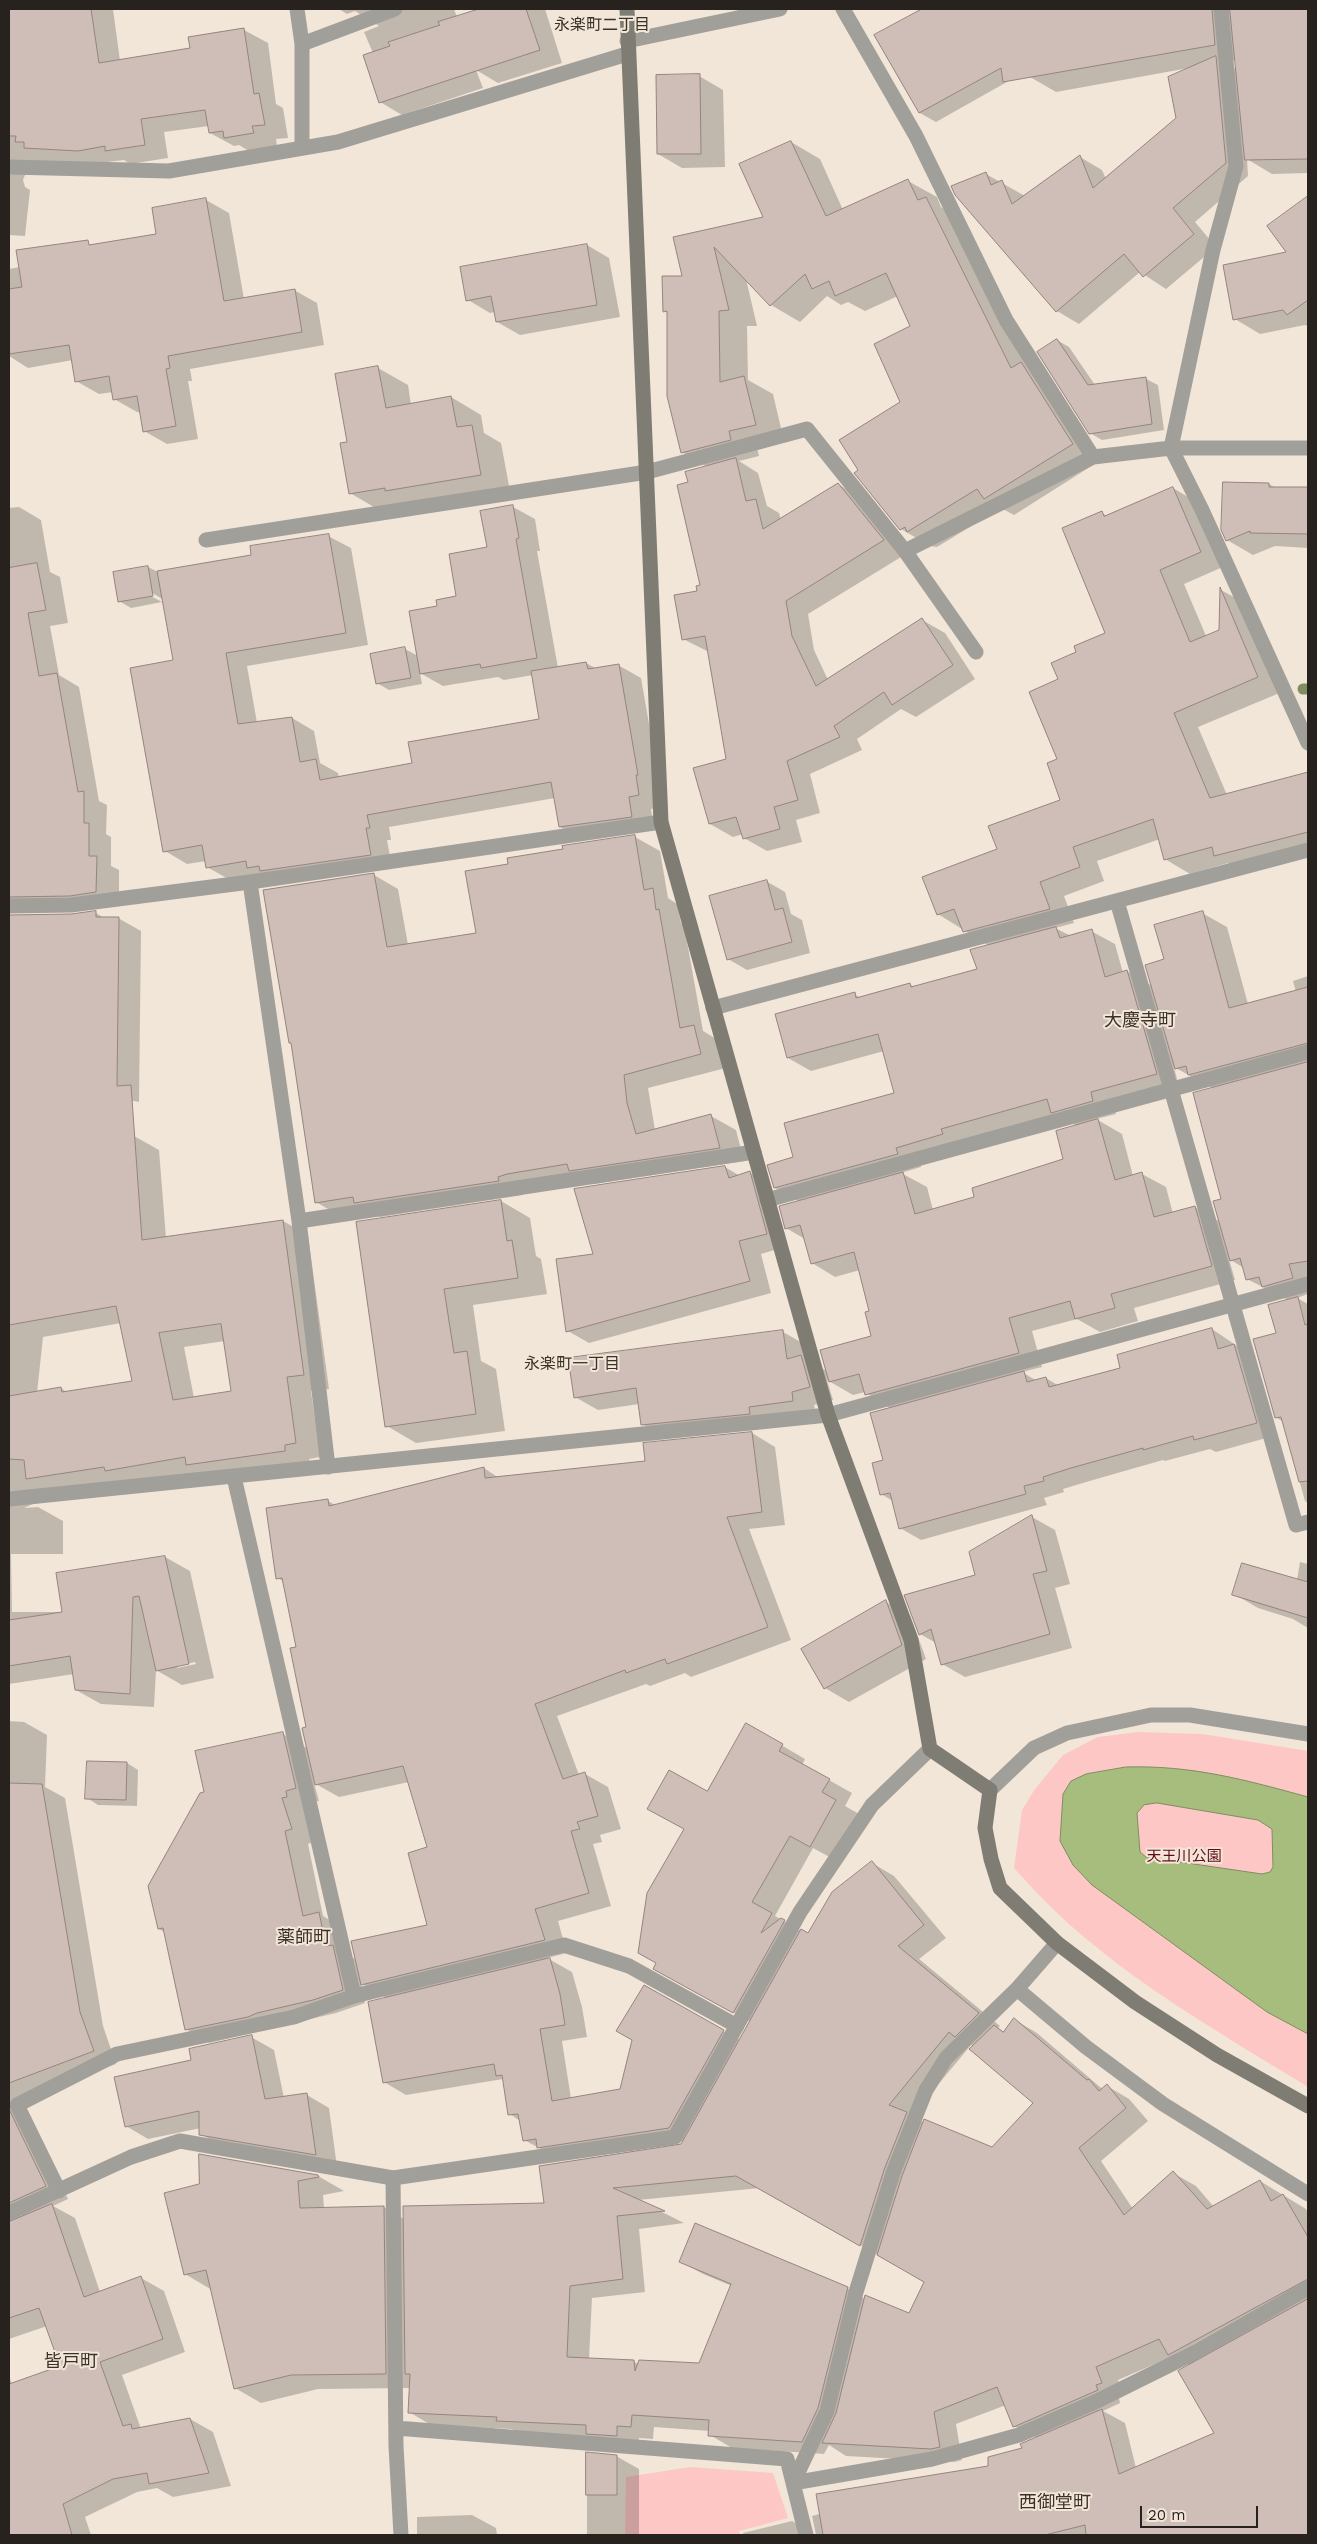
<!DOCTYPE html>
<html>
<head>
<meta charset="utf-8">
<style>
  body { margin:0 }
  #map { position:relative; width:1317px; height:2544px; overflow:hidden; background:#f2e6d9; font-family:"Work Sans",sans-serif }
  canvas { display:block }
  .frame { position:absolute; inset:0; border:10px solid #27221d; pointer-events:none }
  .scale { position:absolute; left:1140px; top:2506px; width:118px; height:22px; box-sizing:border-box; border:2px solid #27221d; border-top:0; padding-left:6px; font-size:15px; line-height:18px; white-space:nowrap; color:#27221d; -webkit-text-stroke:4px #f2e6d9; paint-order:stroke }
</style>
</head>
<body>
<div id="map">
<canvas width="1317" height="2544"></canvas>
<div class="frame"></div>
<div class="scale">20 m</div>
</div>
<script>
const ctx = document.querySelector('canvas').getContext('2d');
ctx.lineJoin = 'round';
function paint(path, color) { ctx.fillStyle = color; ctx.fill(path, 'evenodd'); }
function stroke(path, color, width, dash) { ctx.strokeStyle = color; ctx.lineWidth = width; ctx.lineCap = dash ? 'butt' : 'round'; ctx.setLineDash(dash || []); ctx.stroke(path); }
function drawText(font, color, halo, rows, align = 'center') {
  ctx.font = font + ' "Work Sans","Noto Sans JP",sans-serif'; ctx.lineWidth = 4; ctx.setLineDash([]); ctx.textBaseline = 'middle'; ctx.strokeStyle = halo; ctx.fillStyle = color; for (const [text, x, y, turn = 0] of rows) {
    ctx.save(); ctx.translate(x, y); ctx.rotate((+turn || 0) * Math.PI / 180); ctx.textAlign = isNaN(turn) ? turn : align; if (halo) ctx.strokeText(text, 0, 0); ctx.fillText(text, 0, 0); ctx.restore();
  }
}
const green = new Path2D(`
  M1138,1732L1203,1734L1308,1751V2087C1222,2034 1130,1982 1056,1912C1041,1898 1028,1883 1014,1868L1022,1810L1035,1789L1063,1755L1098,1737Z
  M690,2467L773,2473L788,2518L739,2531L740,2535H625L626,2477Z`);
const water = new Path2D(`
  M1126,1767C1192,1765 1246,1780 1308,1797V2034L1267,2012L1092,1885L1073,1865L1060,1841L1063,1794L1071,1781L1086,1774ZM1157,1803L1258,1820L1272,1829L1273,1867L1270,1872L1262,1874L1146,1857L1140,1852L1137,1813L1144,1805Z`);
const shadow = new Path2D(`
  M9,9H113L120,61L191,50L244,30L268,43L276,104L283,108L288,138L276,139L277,147L249,151L239,145L234,146L210,133L209,126L164,132L168,158L130,164L124,160L31,171L25,175L23,180L25,187L30,190L25,236L9,235Z
  M339,9H454L475,67V9H545L562,63L498,83L476,70L483,88L402,115L380,102L373,53L364,32L379,26L355,11L347,14Z
  M922,9H974L1014,78L936,122L920,113L876,36Z
  M1017,9H1308V173L1272,174L1247,159L1248,176L1195,222L1216,247L1166,289L1140,272L1079,324L1057,311L956,195L986,174L1025,196L1080,157L1102,170L1106,179L1177,118L1189,68L1056,92L1030,77ZM1236,60L1237,70L1224,62Z
  M699,76L723,90L725,167L682,168L658,154Z
  M791,142L820,159L843,210L908,181L937,197L941,207L955,215L1031,369L1101,460L1014,515L1001,508L937,547L930,546L901,529L902,403L912,327L898,296L865,311L848,302L841,305L827,296L800,322L771,305L746,279L757,326H747L748,380L773,394L784,441L757,447L759,456L739,461L758,473L767,506L779,513L781,520L838,484L861,498L906,554L808,614L814,650L828,680L922,620L945,633L975,679L916,717L901,709L857,739L862,750L810,774L820,813L796,820L802,842L767,851L744,838L743,834L733,837L710,824L728,760L709,652L683,639L702,586L689,483L707,467L682,452L668,313L664,311L684,277L675,238L765,218Z
  M1308,197V326L1305,325L1260,334L1235,319L1289,253L1268,226Z
  M206,200L229,213L244,299L294,290L317,303L324,345L190,369L192,381H188L198,439L167,444L144,431L141,412H137L114,399L113,392L99,394L76,381L73,360L28,368L9,356V269L159,243Z
  M587,245L609,258L620,317L520,335L497,322L495,312L490,313L468,300Z
  M1057,340L1069,347L1095,385L1146,379L1158,385L1164,430L1102,440L1090,433Z
  M378,368L408,385L411,405L451,397L481,415L484,433L501,443L510,491L379,510L350,493L348,443Z
  M1269,484L1276,488H1308V548L1275,546L1253,555L1227,540Z
  M1173,488L1198,503L1225,566L1184,584L1206,636L1220,630L1221,590L1245,603L1282,692L1198,727L1227,795L1299,775L1308,781V852L1240,870L1228,863L1190,874L1165,859L1160,839L1097,861L1104,881L1064,896L1074,923L1055,928L1071,936L1091,931L1115,944L1123,973L1127,971L1152,986L1165,960L1202,913L1227,927L1248,1004L1296,992L1293,981L1308,976V1294L1297,1298L1308,1304V1503L1305,1501L1283,1422L1276,1417L1278,1334L1288,1300L1247,1279L1244,1268L1229,1259L1235,1280L1134,1308L1138,1321L1100,1332L1077,1319L1032,1331L1042,1367L1022,1372L1037,1381L1046,1378L1059,1386L1122,1369L1212,1329L1255,1358L1277,1435L1216,1452L1210,1449L1165,1461L1163,1460L1093,1480L1063,1489L1064,1492L1044,1498L1047,1505L921,1540L900,1528L893,1501L881,1494L891,1409L865,1392L853,1395L827,1380L833,1400L814,1405L816,1414L665,1437L642,1424L639,1404L598,1410L575,1397L783,1332L806,1345L808,1361L827,1371L873,1337L871,1312L860,1270L835,1277L812,1263L805,1239L786,1228L800,1202L775,1188L795,1158L896,1094L884,1051L811,1071L788,1058L854,994L861,998L909,984L915,987L979,970L989,946L938,914L999,850L1062,801L1059,760V680L1078,653L1107,633L1102,513L1107,516ZM1174,1067L1214,1089L1223,1199L1220,1222L1195,1207L1173,1214L1166,1187L1142,1174L1133,1176L1122,1134L1096,1119L1116,1114L1113,1105L1179,1087ZM1058,1115L1077,1126L1065,1160L976,1198L933,1210L927,1187L901,1173L921,1167L919,1161Z
  M19,507L41,520L50,572L60,577L68,623L50,626L59,675L79,687L99,801L107,805L106,834L111,837V866L119,870V905L9,901V508Z
  M513,507L535,519L540,551H537L558,668L586,663L597,669L618,665L641,678L660,787L661,807L651,809L654,829L582,839L560,827L555,798L389,827L391,840H387L392,867L230,880L207,867L206,861L187,864L165,851L174,661L164,600L149,591L147,594L162,602L131,608L119,601L148,567L158,572L253,556L328,536L351,548L368,645L247,666L257,723L292,718L314,731L320,763L338,773L339,778L413,764L541,720L533,675L504,680L498,677L443,686L420,673L422,684L389,690L377,683L405,649L418,656L438,607L458,597Z
  M635,837L660,851L668,898L677,904L681,923L684,925L703,1031L718,1040L726,1068L648,1088L655,1130L711,1116L736,1130L744,1161L595,1184L586,1179L522,1191L523,1195L380,1217L371,1212L340,1216L316,1202L374,875L398,889L408,945L477,934L509,865Z
  M766,881L785,892L791,914L802,920L810,953L747,970L728,959Z
  M96,913L106,919L118,918L141,931L139,1102L9,1077V916H71Z
  M9,1124L134,1136L159,1150L166,1238L283,1221L308,1235L329,1389L311,1391L320,1457L309,1459L310,1465L33,1504L24,1508L38,1507L63,1521V1554H11L12,1612H64L165,1557L190,1571L214,1678L182,1685L156,1670L154,1707L101,1704L76,1690L74,1674L9,1684ZM121,1323L133,1382L68,1393L61,1388L37,1393L43,1337ZM225,1341L232,1392L194,1398L184,1347ZM195,1662L196,1664L177,1668V1666Z
  M725,1167L740,1176L749,1172L771,1185L788,1246L761,1254L771,1293L589,1343L568,1331L595,1255Z
  M501,1201L530,1218L536,1256L541,1259L547,1294L473,1305L481,1361L496,1369L505,1431L416,1443L387,1426L358,1223Z
  M752,1433L775,1447L785,1525L749,1529L791,1640L691,1677L685,1673L650,1686L646,1684L557,1716L579,1775L585,1774L608,1787L621,1829L600,1835L602,1842L593,1844L611,1906L558,1921L567,1953L547,1958L572,1972L582,2007L587,2037L562,2041L571,2099L621,2091L723,2031L740,2040L751,2022L678,1982L707,1793L747,1725L805,1759L802,1765L852,1793L845,1806L859,1814L833,1859L813,1848L775,1916L809,1935L872,1863L894,1876L946,1938L919,1959L1000,2026L998,2028L1004,2032L1015,2020L1037,2033L1100,2087L1103,2089L1107,2086L1129,2099L1148,2121L1101,2161L1133,2209L1173,2173L1196,2186L1214,2207L1260,2181L1306,2209L1308,2213V2535H1194L1188,2522H1157L1108,2535H743V2533L792,2521L816,2535L812,2516L990,2467L1041,2440L1014,2426L1006,2405L956,2424L962,2460L955,2462L846,2456L829,2445L824,2454L732,2448L710,2435V2431L654,2427L653,2439L639,2438V2448L520,2433L512,2429L431,2425L409,2412L410,2388L318,2389L261,2403L235,2388L212,2290L185,2274L166,2194L318,2176L344,2191L323,2195L324,2208L384,2207L404,2219L545,2204L681,2146L684,2141L560,2159L524,2140L520,2121L510,2114L503,2079L406,2095L384,2082L388,1999L361,1983L365,2003L336,2013L209,2043L186,2029L166,1933L159,1929L205,1793L283,1734L307,1748L308,1728L297,1648L284,1582L278,1578L328,1501L337,1506L484,1468L499,1478L647,1462ZM409,1782L429,1848V1926L357,1960L348,1955L342,1927L323,1916L308,1844L314,1842L308,1803L319,1801L314,1783L339,1797ZM971,2045L1034,2102L992,2148L924,2123L912,2116ZM760,2188L926,2282L909,2315L865,2299L847,2288L681,2262L703,2274L732,2286L700,2364L639,2365L633,2361L589,2359L592,2298L645,2292L639,2229L684,2223L638,2200ZM1173,2356L1190,2366L1215,2434L1136,2468L1125,2423L1103,2411L1120,2403L1119,2398L1124,2396L1118,2380Z
  M1032,1517L1055,1530L1070,1584L1055,1588L1072,1648L965,1677L942,1664L936,1643L920,1634Z
  M1300,1562L1308,1564V1628L1293,1619L1258,1608L1234,1594L1297,1580Z
  M886,1602L910,1615L926,1659L849,1702L825,1688L803,1649Z
  M9,1721L24,1722L47,1735L45,1787L65,1798L103,2026L116,2064L21,2099L68,2199L53,2206L75,2218L100,2292L141,2278L164,2291L185,2352L122,2375L141,2429L190,2419L213,2432L231,2486L173,2497L157,2488L137,2492L85,2517L91,2535H9V2376L12,2384L62,2367L47,2326L9,2339Z
  M127,1763L138,1770L137,1806L98,1805L87,1798Z
  M251,2037L274,2050L284,2098L307,2095L329,2108L337,2167L223,2147L201,2134V2128L148,2139L126,2126Z
  M587,2454L616,2456L639,2469V2535H587Z
  M472,2515L496,2528L497,2535H417V2517Z`);
const stream = new Path2D(`
  M1303,689H1308`);
const building = new Path2D(`
  M9,9H91L99,63L190,48L188,37L244,28L254,94L259,93L265,125L252,126L254,133L224,138L223,131L209,133L205,110L141,119L145,145L105,151V146L78,151L24,148V142H15L16,136H9Z
  M479,9H526L540,50L379,103L363,55L390,46L388,42L440,25L438,22Z
  M922,9H1212L1215,45L1003,82L1001,68L919,113L874,35Z
  M1230,9H1308V159L1245,160Z
  M1216,56L1226,163L1173,208L1194,234L1143,277L1124,254L1056,312L955,195L951,186L986,172L991,185L1002,180L1012,204L1080,155L1093,188L1176,118L1168,77Z
  M700,74L701,154H657L656,75Z
  M791,141L826,216L908,179L918,200L926,197L1011,368L1021,362L1073,444L984,499L977,489L907,532L905,527L900,530L854,473L858,470L839,440L900,402L874,344L910,326L886,273L835,296L829,281L812,289L805,274L770,306L714,247L729,310L719,311L720,382L744,376L756,425L729,431L731,440L681,453L667,396V311L663,312L662,276H682L673,237L763,217L739,164Z
  M1308,196V300L1287,315L1283,310L1233,320L1223,265L1286,252L1267,226Z
  M206,198L224,301L295,289L302,332L168,356L170,368L166,369L176,426L143,432L137,396L113,400L109,376L75,382L69,345L9,354V289L22,287L16,250L88,240L89,245L156,234L152,208Z
  M587,244L597,305L496,322L491,296L466,301L460,267Z
  M1057,339L1088,385L1146,377L1152,424L1089,434L1037,352Z
  M378,366L386,408L451,396L457,427L472,425L481,475L385,491V488L349,494L340,443L347,442L335,374Z
  M736,458L746,501L756,499L763,529L838,483L884,540L786,601L792,636L816,686L922,618L953,665L892,705L884,692L834,726L840,737L787,761L798,800L774,807L780,829L743,839L736,817L709,824L693,768L726,759L705,636L682,640L674,595L697,591L696,586L700,585L677,485L688,482L685,472Z
  M1223,482L1269,483V487H1308V534L1250,533V531L1226,541L1221,530Z
  M1173,487L1201,552L1160,570L1190,642L1219,630L1220,587L1258,677L1174,713L1210,798L1308,772V832L1214,856L1212,847L1164,860L1153,819L1073,847L1080,867L1040,882L1050,909L963,932L954,909L937,915L922,877L997,849L988,826L1060,800L1047,763L1057,759L1029,692L1058,679L1051,663L1076,652L1074,646L1105,633L1062,528L1102,511L1104,516Z
  M513,505L519,538L516,539L537,658L481,668L480,664L420,674L409,611L437,606L436,600L456,596L449,554L487,547L480,511Z
  M329,534L346,633L226,653L238,724L292,717L300,762L316,759L320,780L412,763L408,742L539,719L531,671L586,662L588,669L619,664L638,775H636L639,795L629,797L632,817L559,827L551,782L367,815L370,828H366L371,855L260,871L259,866L247,868L246,861L206,868L202,845L163,852L130,668L173,660L157,571L251,555L250,546Z
  M37,563L46,610L28,613L39,676L57,673L78,792L84,791V823H89V856H97L96,892L70,896L9,897V568Z
  M148,566L153,596L118,602L113,572Z
  M405,647L411,678L376,684L370,654Z
  M635,835L644,890L653,888L656,910L659,909L680,1028L694,1025L701,1054L624,1075L627,1103L636,1134L711,1114L720,1148L569,1171L567,1164L507,1174L498,1177L499,1181L354,1203L353,1197L315,1203L291,1043H289L263,890L374,873L387,947L476,933L465,871L508,864L507,858L563,849L562,846Z
  M767,880L775,910L783,908L792,942L727,960L709,896Z
  M96,911V917H119L117,1086L131,1085L142,1240L283,1220L304,1375L287,1377L296,1443L285,1445V1451L186,1465L185,1457L105,1471L104,1467L26,1479L24,1460L9,1459V1396L61,1387L62,1392L132,1381L116,1306L9,1325V915L71,914ZM221,1324L231,1391L173,1400L159,1333Z
  M1203,911L1229,1008L1308,987V1043L1188,1075L1186,1066L1175,1069L1145,965L1164,959L1154,925Z
  M1056,927L1060,938L1092,929L1105,977L1127,970L1157,1074L1091,1092L1093,1101L1051,1113L1047,1099L941,1129L943,1134L896,1148L898,1154L774,1188L767,1165L793,1157L784,1123L894,1093L878,1034L787,1058L775,1014L855,992L856,998L910,983L911,987L977,969L970,950Z
  M1308,1062V1261L1289,1264L1293,1278L1262,1287L1259,1277L1246,1280L1240,1258L1230,1261L1213,1201L1221,1199L1193,1093Z
  M1098,1119L1115,1180L1142,1172L1154,1217L1195,1206L1212,1266L1111,1294L1115,1308L1075,1319L1070,1301L1009,1318L1019,1353L865,1395L859,1374L829,1382L820,1350L871,1336L865,1312L869,1311L854,1252L811,1264L800,1225L785,1229L779,1206L903,1172L915,1214L974,1197L972,1188L1063,1159L1056,1131Z
  M725,1166L729,1178L750,1171L767,1234L739,1241L750,1281L566,1332L556,1259L593,1254L574,1189Z
  M501,1200L507,1241L512,1240L518,1278L444,1289L454,1353L467,1351L476,1414L385,1427L356,1222Z
  M1298,1297L1305,1325L1308,1324V1481L1299,1482L1281,1417L1275,1418L1253,1339L1276,1333L1268,1305Z
  M1212,1328L1218,1349L1234,1344L1257,1423L1194,1440L1193,1436L1143,1450V1448L1071,1468L1043,1477L1044,1481L1024,1486L1026,1494L899,1529L890,1493L880,1495L872,1463L883,1460L870,1413L1024,1371L1027,1382L1046,1377L1049,1387L1120,1368L1117,1355Z
  M783,1330L787,1359L801,1355L810,1387L792,1392L793,1401L749,1407L750,1414L641,1425L636,1388L574,1398L568,1358Z
  M752,1432L762,1512L727,1517L768,1627L667,1664L665,1659L626,1673L625,1670L535,1704L563,1779L585,1772L598,1816L577,1822L580,1829L571,1831L589,1893L535,1909L545,1940L361,1985L351,1941L427,1925L408,1853L427,1847L403,1766L315,1785L302,1728L306,1727L290,1648L296,1647L282,1578L276,1579L266,1508L328,1499L329,1506L484,1467L485,1478L645,1461L643,1443Z
  M1032,1515L1047,1571L1033,1574L1050,1634L941,1665L931,1629L919,1635L904,1595L975,1575L969,1552Z
  M165,1556L189,1664L156,1671L139,1596L133,1597L130,1694L75,1690L70,1656L9,1666V1620L62,1612L56,1573Z
  M1242,1563L1308,1582V1618L1232,1595Z
  M886,1600L902,1645L824,1689L801,1649Z
  M746,1723L783,1744L779,1751L830,1779L822,1792L836,1800L810,1847L790,1836L752,1902L772,1913L761,1933L781,1918L785,1920L733,2013L653,1969L656,1963L638,1953L647,1893L684,1829L647,1809L669,1770L707,1791Z
  M283,1732L296,1788L286,1791L287,1797L282,1798L292,1829L285,1831L303,1916L319,1912L326,1946L333,1945L343,1990L313,2000L257,2013L248,2017L185,2030L163,1928L158,1929L148,1886L200,1793L204,1792L195,1751Z
  M87,1761L127,1762L126,1800L85,1799Z
  M9,1783L42,1784L80,2012L94,2051L9,2083Z
  M872,1861L924,1925L898,1946L979,2013L955,2037L949,2032L889,2105L907,2112L884,2170L860,2246L736,2176L613,2188L665,2211L617,2216L623,2279L570,2286L567,2357L634,2360L635,2371L639,2360L699,2363L731,2284L679,2262L695,2223L848,2287L818,2408L802,2442L708,2436L709,2420L632,2415L631,2427L617,2426V2436L586,2434V2425L496,2421L497,2417L408,2413L410,2374H405L403,2206L544,2203L539,2166L681,2144L801,1929L808,1933L832,1892Z
  M550,1958L560,1994L565,2025L540,2029L552,2101L620,2089L632,2040L616,2031L644,1985L724,2030L669,2128L537,2148L536,2139L523,2141L518,2114L508,2115L502,2075L496,2076L494,2064L383,2083L368,2002Z
  M1014,2018L1087,2080L1089,2079L1099,2091L1107,2084L1126,2108L1079,2148L1124,2215L1173,2171L1207,2209L1260,2180L1271,2201L1283,2194L1308,2237V2279L1168,2355L1159,2339L1096,2367L1102,2383L1096,2385L1098,2390L1016,2426L1013,2427L997,2387L934,2412L940,2447L931,2449L822,2443L836,2413L865,2295L909,2313L924,2282L877,2255L902,2176L924,2119L992,2147L1033,2103L969,2049L994,2025L1003,2032Z
  M252,2035L265,2099L307,2093L316,2155L199,2135V2111L125,2127L114,2077L191,2060L189,2049Z
  M9,2109L46,2186L9,2203Z
  M199,2154L318,2175L319,2177L298,2181L300,2208L384,2206L386,2374L291,2375L234,2389L206,2270L184,2275L164,2193L199,2184Z
  M52,2204L84,2297L141,2276L163,2339L100,2362L123,2426L131,2424L132,2429L190,2418L209,2473L149,2484L147,2473L113,2479L63,2504L72,2535H9V2384L60,2366L39,2308L9,2318V2222Z
  M1308,2299V2535H1086L1085,2525L1045,2535H823L816,2494L988,2466V2457L1022,2448L1020,2444L1102,2409L1119,2474L1214,2433L1178,2371Z
  M586,2452L617,2455V2495H586Z`);
const street = new Path2D(`
  M297,9L302,44V148
  M843,9L916,136L1006,320L1093,457
  M1221,9L1236,166L1213,250L1171,448L1202,510L1308,743
  M627,41L780,9
  M302,44L395,9
  M9,167L169,171L338,142L627,54
  M206,540L647,472L807,429L905,551L976,652
  M905,551L1093,457L1171,448H1308
  M250,882L299,1221L328,1467
  M1117,901L1296,1525L1308,1522
  M9,906L71,905L250,882L661,822
  M713,1008L1308,850
  M767,1200L1308,1052
  M299,1221L754,1152
  M234,1477L354,1996
  M9,1499L828,1415L1308,1284
  M990,1790L1034,1748L1067,1733L1151,1715H1190L1308,1734
  M1017,1989L1086,2047L1163,2104L1308,2194
  M393,2178L396,2446L401,2535
  M59,2191L17,2105L117,2054L294,2017L354,1996L564,1945L629,1966L737,2026
  M9,2213L131,2157L180,2141L393,2178L675,2137L800,1912L872,1805L930,1749
  M396,2428L787,2459L806,2535
  M793,2483L827,2411L856,2292L893,2173L926,2090L946,2058L1017,1989L1057,1943
  M793,2483L932,2459L1019,2435L1095,2402L1198,2351L1308,2288`);
const secondary = new Path2D(`
  M627,9L661,822L828,1415L911,1640L930,1749L990,1790L985,1828L991,1859L1000,1888L1057,1943L1135,2002L1217,2055L1308,2106`);
const parkNames = [
  ["天王川公園",1184,1857]
];
const neighbourhoodNames = [
  ["永楽町二丁目",602,25],
  ["永楽町一丁目",572,1364]
];
const quarterNames = [
  ["大慶寺町",1140,1021],
  ["薬師町",304,1938],
  ["皆戸町",71,2362],
  ["西御堂町",1055,2503]
];
paint(green, '#fdc7c5');
paint(water, '#a6bd7e');
stroke(water, '#808e61', 1);
paint(shadow, '#0003');
stroke(stream, '#808e61', 11);
paint(building, '#cfbeb7');
stroke(building, '#94847d', 1);
stroke(street, '#a19f99', 15);
stroke(secondary, '#7e7c73', 15);
drawText('15px', '#610916', '#f2e6d9', parkNames);
drawText('16px', '#3b3227', '#f2e6d9', neighbourhoodNames);
drawText('18px', '#3b3227', '#f2e6d9', quarterNames);
</script>
</body>
</html>
